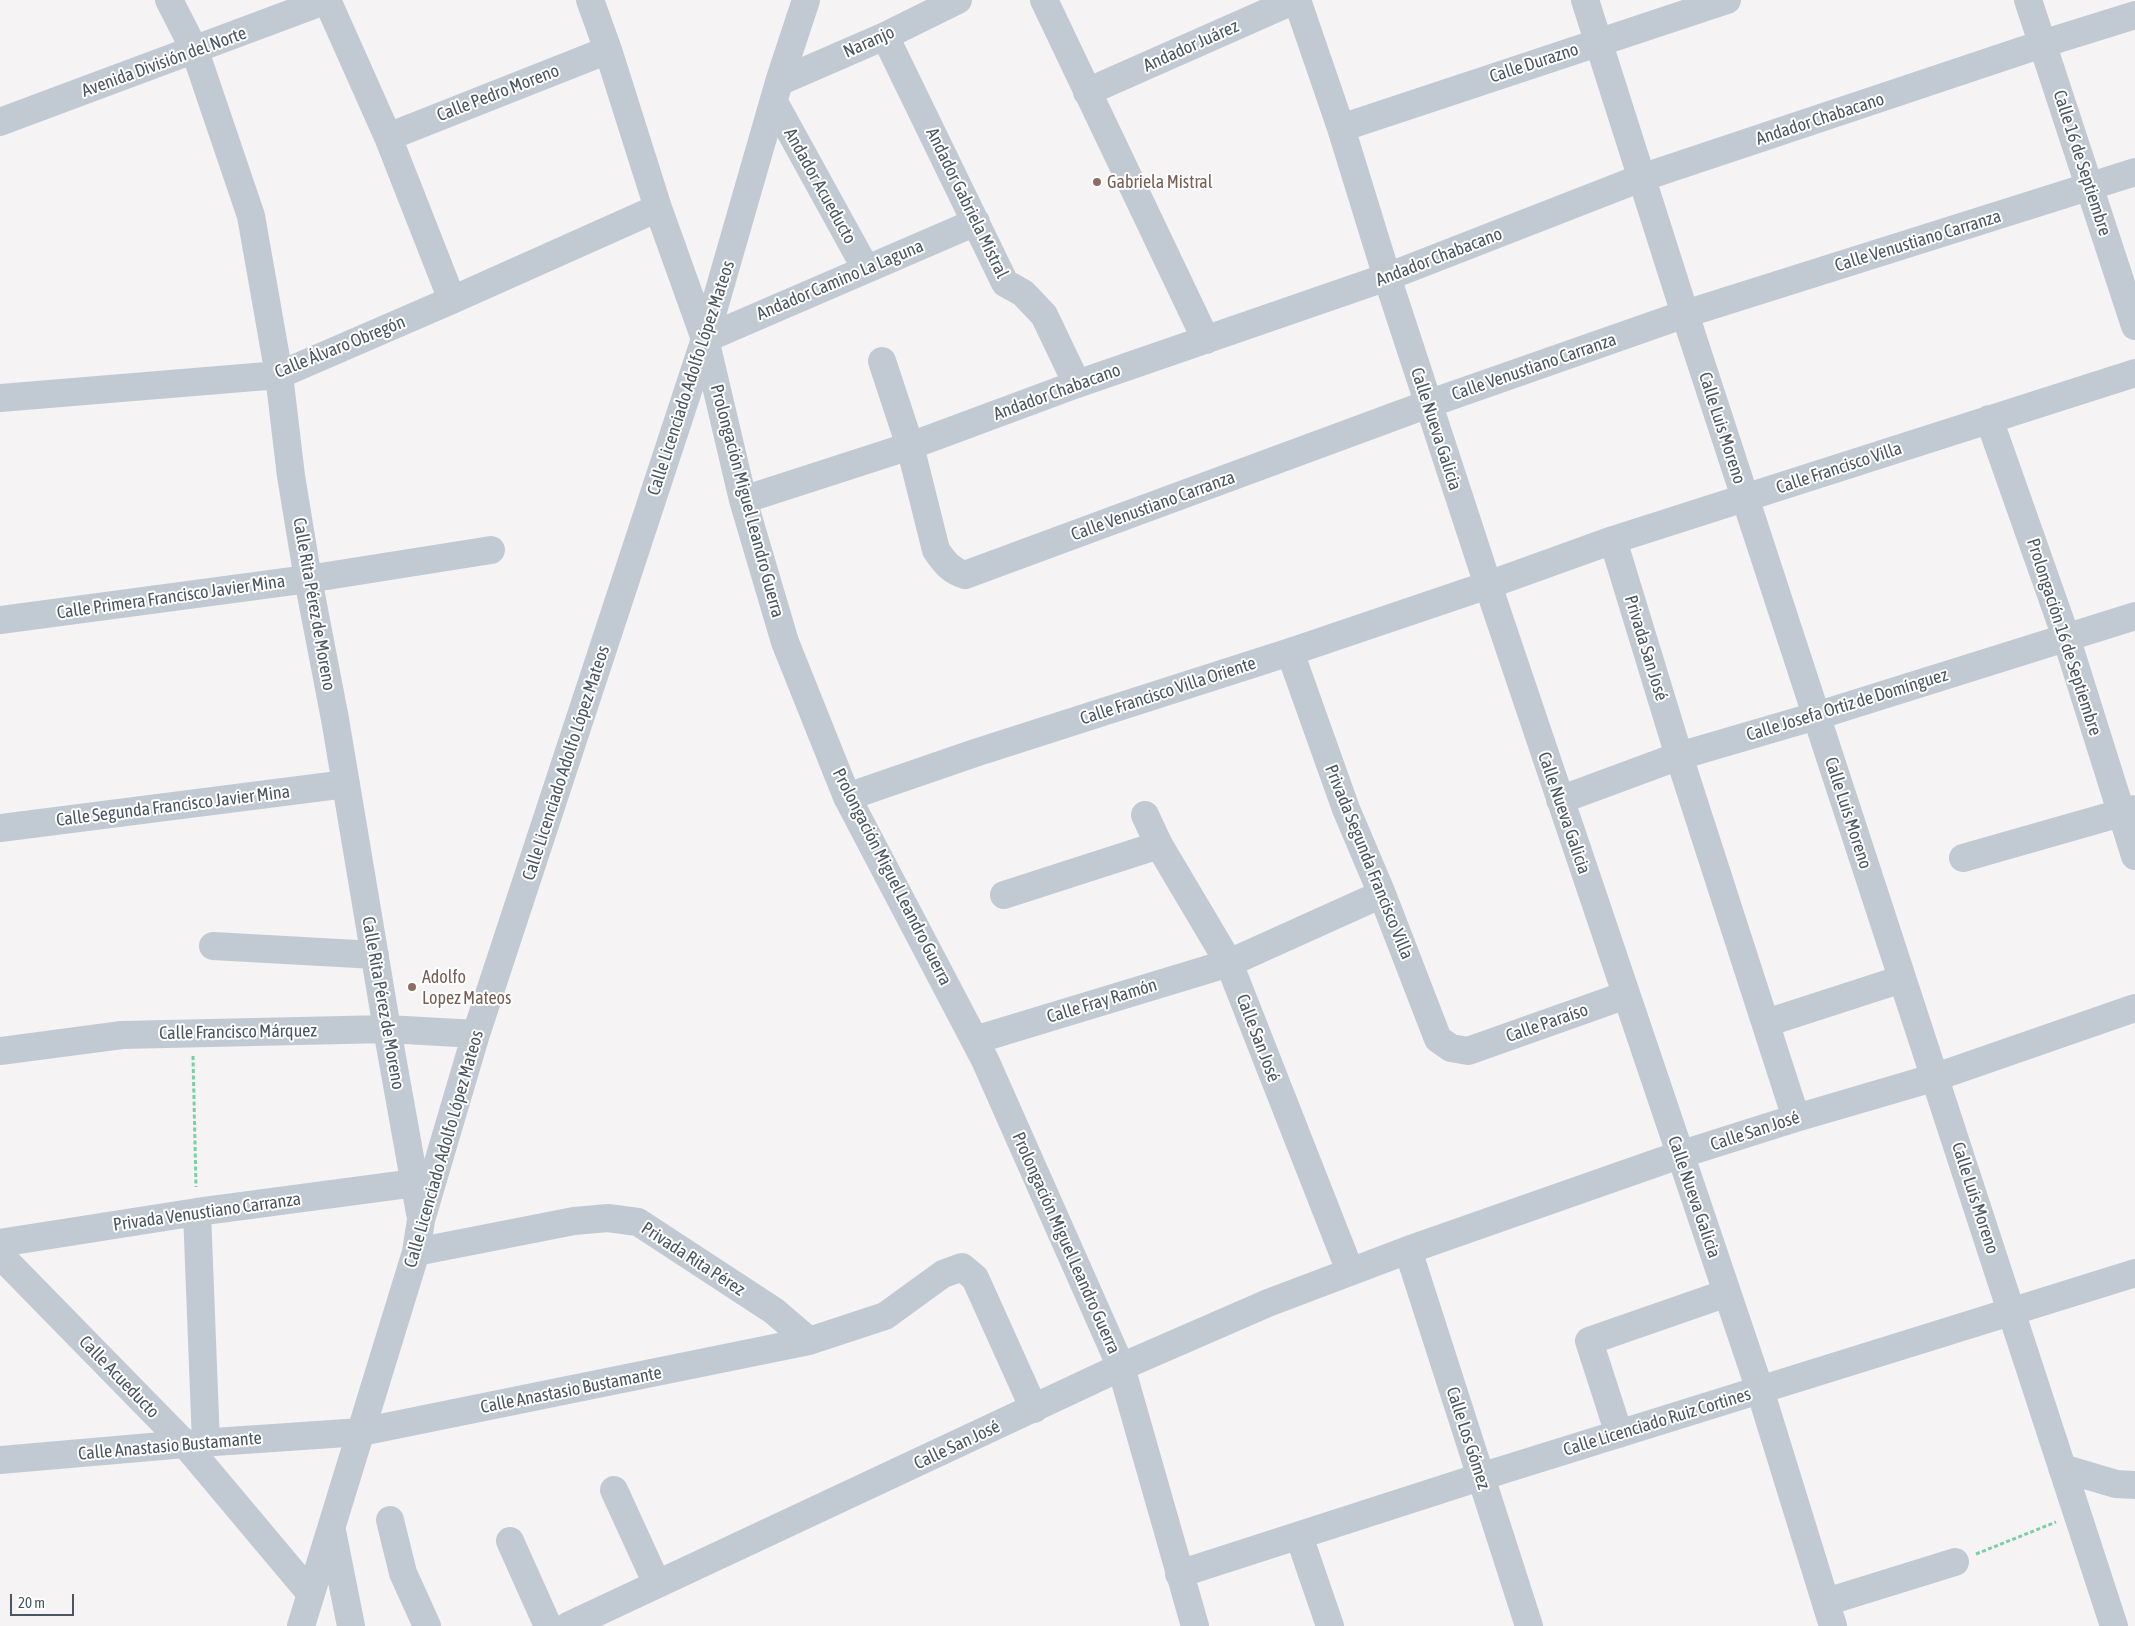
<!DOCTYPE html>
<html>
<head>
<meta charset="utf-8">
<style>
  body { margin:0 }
  #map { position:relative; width:2135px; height:1626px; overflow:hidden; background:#f5f3f3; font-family:"Asap Condensed",sans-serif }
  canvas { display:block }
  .scale { position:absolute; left:10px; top:1594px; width:64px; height:22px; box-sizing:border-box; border:2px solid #4a5661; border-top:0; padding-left:6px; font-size:15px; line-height:18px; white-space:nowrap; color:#4a5661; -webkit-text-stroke:4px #fff; paint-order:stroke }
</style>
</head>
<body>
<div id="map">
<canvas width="2135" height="1626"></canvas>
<div class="scale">20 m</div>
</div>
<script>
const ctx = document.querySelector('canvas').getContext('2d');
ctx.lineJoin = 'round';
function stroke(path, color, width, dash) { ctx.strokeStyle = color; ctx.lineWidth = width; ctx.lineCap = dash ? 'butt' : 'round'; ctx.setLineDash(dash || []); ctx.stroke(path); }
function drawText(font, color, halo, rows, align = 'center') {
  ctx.font = font + ' "Asap Condensed",sans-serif'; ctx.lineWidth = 4; ctx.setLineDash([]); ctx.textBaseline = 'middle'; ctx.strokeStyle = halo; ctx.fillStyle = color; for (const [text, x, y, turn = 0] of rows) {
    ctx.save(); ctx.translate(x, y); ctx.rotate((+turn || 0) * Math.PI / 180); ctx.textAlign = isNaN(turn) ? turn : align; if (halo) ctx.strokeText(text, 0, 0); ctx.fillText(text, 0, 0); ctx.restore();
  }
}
const path = new Path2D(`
  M193,1056L196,1187
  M1976,1554L2056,1522`);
const minor = new Path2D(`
  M169,0L195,51L251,216L279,375L291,476L308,579L335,719L387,1029L420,1213
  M327,0L388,137L452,300
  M590,0L608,50L658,208L705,339L743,500L785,642L847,797L985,1060L1121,1367L1195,1626
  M1044,0L1206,340
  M1297,0L1341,128L1387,277L1488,585L1760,1390L1833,1626
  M1585,0L1685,314L2114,1626
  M2028,0L2135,326
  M885,36L1005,283L1023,293L1044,315L1077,384
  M779,82L885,36L958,0
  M1087,92L1295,0
  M774,102L866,269
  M0,122L327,0
  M1341,128L1727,0
  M388,137L608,50
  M705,339L976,222
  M882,361L910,446L936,550C944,562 951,571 965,575L1428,404L1685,314L2135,172
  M0,398L279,375L452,300L658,208
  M1989,419L2066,637L2135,856
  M743,500L910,446L1077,384L1387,277L1641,178L2042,44L2135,15
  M1613,540L1679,756L1796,1118
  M0,620L308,579L491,550
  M1290,652L1346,809L1382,894L1438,1039L1451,1048L1468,1051L1626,995
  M847,797L975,753L1290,652L1488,585L1613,540L2135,373
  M1560,800L1679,756L1816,716L2135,616
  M1145,815L1159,845L1229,963L1350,1271
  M0,828L346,784
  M1963,858L2135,809
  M1004,895L1159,845
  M213,946L375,955
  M1766,1023L1902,979
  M975,1040L1229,963L1382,894
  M0,1051L122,1035L387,1029L476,1034
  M197,1212L206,1443
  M0,1243L197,1212L415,1183
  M1408,1250L1529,1626
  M416,1252L574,1221L608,1218L638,1222L774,1311L809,1341
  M0,1255L185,1444L311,1594
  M1619,1434L1589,1341L1727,1293
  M0,1460L185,1444L361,1432L809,1341L885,1316L943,1274L962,1267L975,1278L1034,1409
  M2062,1468L2116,1484L2135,1485
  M614,1490L657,1584
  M390,1520L403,1573L427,1626
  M332,1531L351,1626
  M1299,1536L1330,1626
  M510,1541L548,1626
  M1179,1574L1480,1477L2135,1273
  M1826,1602L1955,1562
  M301,1626L416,1252L421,1220L476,1034L705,339L779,82L806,0
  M568,1626L1121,1367L1268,1303L1408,1250L1679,1155L1796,1118L1936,1077L2135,1008`);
const markers = [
  [1097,182,5,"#8d6e63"],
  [412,987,5,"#8d6e63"]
];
const streetNames = [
  ["Naranjo",869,42,-24],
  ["Andador Juárez",1191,46,-24],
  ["Avenida División del Norte",164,62,-20],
  ["Calle Durazno",1534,63,-18],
  ["Calle Pedro Moreno",498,93,-21],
  ["Andador Chabacano",1820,119,-18],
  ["Calle 16 de Septiembre",2082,163,72],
  ["Andador Acueducto",820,186,61],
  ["Andador Gabriela Mistral",967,203,64],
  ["Calle Venustiano Carranza",1918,241,-17],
  ["Andador Chabacano",1439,257,-21],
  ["Andador Camino La Laguna",840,280,-23],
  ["Calle Álvaro Obregón",340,347,-22],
  ["Calle Venustiano Carranza",1534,367,-19],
  ["Calle Licenciado Adolfo López Mateos",691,378,-72],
  ["Andador Chabacano",1057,392,-20],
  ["Calle Luis Moreno",1722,428,72],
  ["Calle Nueva Galicia",1436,429,72],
  ["Calle Francisco Villa",1839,468,-18],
  ["Prolongación Miguel Leandro Guerra",747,501,75],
  ["Calle Venustiano Carranza",1153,506,-20],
  ["Calle Primera Francisco Javier Mina",171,597,-8],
  ["Calle Rita Pérez de Moreno",314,604,80],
  ["Prolongación 16 de Septiembre",2064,637,72],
  ["Privada San José",1646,648,73],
  ["Calle Francisco Villa Oriente",1168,691,-18],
  ["Calle Josefa Ortiz de Domínguez",1847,705,-17],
  ["Calle Licenciado Adolfo López Mateos",566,763,-72],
  ["Calle Segunda Francisco Javier Mina",173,806,-7],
  ["Calle Nueva Galicia",1564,813,71],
  ["Calle Luis Moreno",1848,813,72],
  ["Privada Segunda Francisco Villa",1369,862,68],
  ["Prolongación Miguel Leandro Guerra",892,877,63],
  ["Calle Fray Ramón",1102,1001,-17],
  ["Calle Rita Pérez de Moreno",383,1003,80],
  ["Calle Paraíso",1547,1023,-19],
  ["Calle Francisco Márquez",238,1032,-1],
  ["Calle San José",1258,1038,69],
  ["Calle San José",1755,1131,-18],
  ["Calle Licenciado Adolfo López Mateos",444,1149,-74],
  ["Calle Nueva Galicia",1694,1197,71],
  ["Calle Luis Moreno",1975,1198,72],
  ["Privada Venustiano Carranza",207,1212,-8],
  ["Prolongación Miguel Leandro Guerra",1066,1243,66],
  ["Privada Rita Pérez",693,1259,33],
  ["Calle Acueducto",119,1377,46],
  ["Calle Anastasio Bustamante",571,1390,-11],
  ["Calle Licenciado Ruiz Cortines",1657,1422,-17],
  ["Calle Los Gómez",1468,1438,72],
  ["Calle San José",957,1445,-25],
  ["Calle Anastasio Bustamante",170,1446,-5]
];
const educationNames = [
  ["Gabriela Mistral",1107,182],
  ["Adolfo",422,977],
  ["Lopez Mateos",422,998]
];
stroke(path, '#7ad0a6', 3, [4, 2.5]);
stroke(minor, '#c1cad2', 28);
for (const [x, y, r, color] of markers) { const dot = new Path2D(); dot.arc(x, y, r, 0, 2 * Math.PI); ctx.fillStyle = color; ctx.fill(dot); stroke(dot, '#fff', 2); }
drawText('18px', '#4a5661', '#fff', streetNames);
drawText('18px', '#785e54', '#fff', educationNames, 'left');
</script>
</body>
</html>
